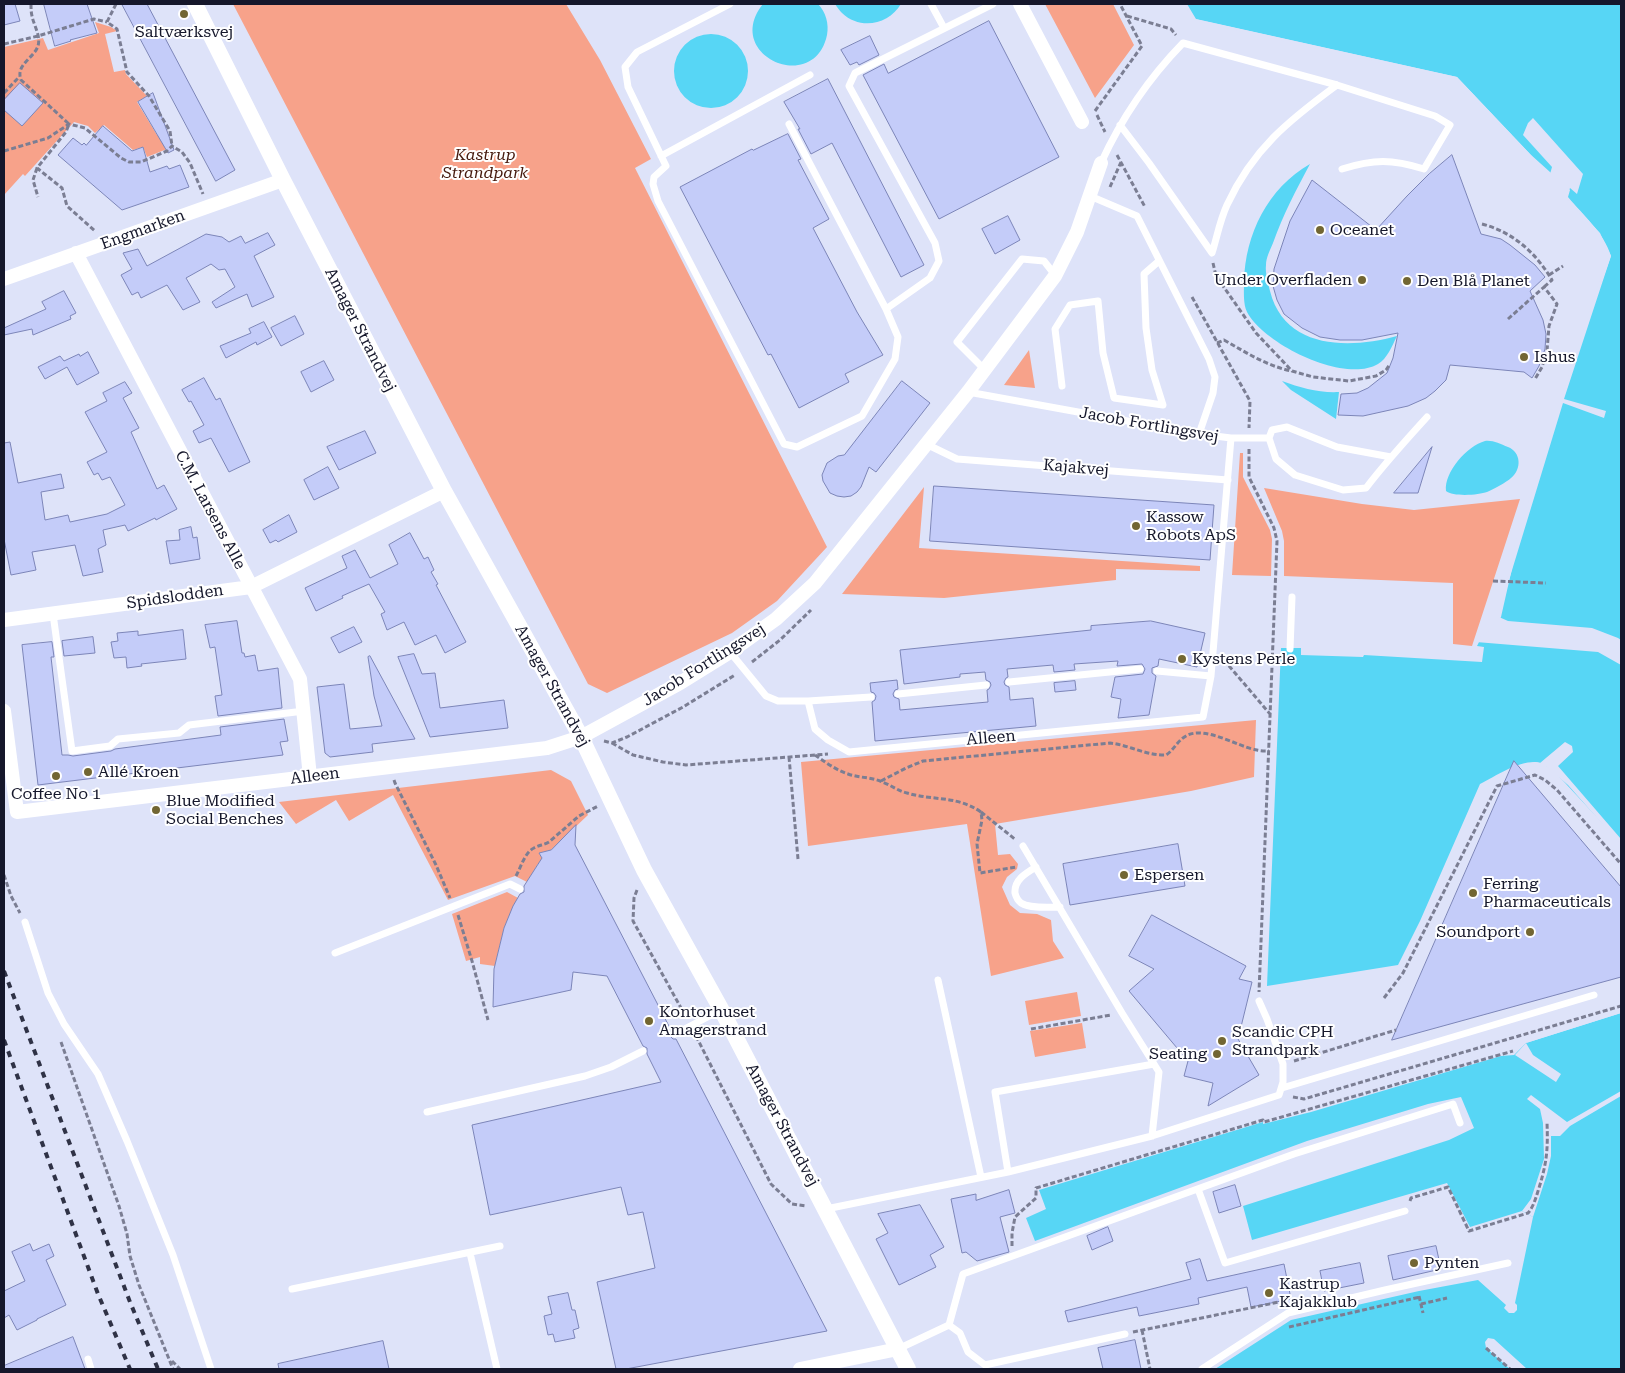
<!DOCTYPE html>
<html>
<head>
<meta charset="utf-8">
<style>
  body { margin:0 }
  #map { position:relative; width:1625px; height:1373px; overflow:hidden; background:#dee3f9; font-family:"Roboto Serif",serif }
  canvas { display:block }
  .frame { position:absolute; inset:0; border:5px solid #15172b; pointer-events:none }
</style>
</head>
<body>
<div id="map">
<canvas width="1625" height="1373"></canvas>
<div class="frame"></div>
</div>
<script>
const ctx = document.querySelector('canvas').getContext('2d');
ctx.lineJoin = 'round';
function paint(path, color) { ctx.fillStyle = color; ctx.fill(path, 'evenodd'); }
function stroke(path, color, width, dash) { ctx.strokeStyle = color; ctx.lineWidth = width; ctx.lineCap = dash ? 'butt' : 'round'; ctx.setLineDash(dash || []); ctx.stroke(path); }
function drawText(font, color, halo, rows, align = 'center') {
  ctx.font = font + ' "Roboto Serif",serif'; ctx.lineWidth = 4; ctx.setLineDash([]); ctx.textBaseline = 'middle'; ctx.strokeStyle = halo; ctx.fillStyle = color; for (const [text, x, y, turn = 0] of rows) {
    ctx.save(); ctx.translate(x, y); ctx.rotate((+turn || 0) * Math.PI / 180); ctx.textAlign = isNaN(turn) ? turn : align; if (halo) ctx.strokeText(text, 0, 0); ctx.fillText(text, 0, 0); ctx.restore();
  }
}
const green = new Path2D(`
  M233,4H566L600,60L651,159L635,168L827,547L777,601L732,633L607,693L588,684Z
  M1045,4H1113L1134,45L1095,98Z
  M95,22L111,27L117,31L105,34L114,72L125,70L126,74L147,96L137,102L157,135L167,130L169,142L167,149L147,157L143,147L133,150L104,125L95,133L88,126L74,122L25,176L23,174L4,195V47L43,38L48,50L99,33Z
  M1029,350L1035,388L1004,385Z
  M1240,453H1243V477L1270,530L1272,539L1271,576L1232,575Z
  M924,487L919,548L1200,566V571L1116,569V580L944,598L842,594Z
  M1264,488L1362,504L1414,510L1520,499L1472,646L1453,644V583L1284,576V541L1282,531Z
  M1256,720L1254,777L1191,791L995,824L998,855L1010,854L1018,864L1017,869L1007,877L1002,887L1010,905L1020,913L1037,914L1051,920L1053,941L1064,958L991,976L967,824L808,846L801,762Z
  M551,770L571,781L588,815L551,850L539,853L543,859L538,864L527,882L515,876L448,900L393,795L349,821L336,800L296,824L279,802Z
  M507,892L518,898L504,928L495,966L480,964V957L466,961L452,914Z
  M1077,992L1081,1016L1029,1025L1025,1001Z
  M1082,1023L1086,1048L1035,1057L1030,1031Z`);
const water = new Path2D(`
  M763,4H818C826,12 829,24 827,35C814,96 722,55 763,4Z
  M835,4H901C889,24 861,31 842,13C840,11 837,7 835,4Z
  M1186,4H1621V843L1553,770C1548,767 1542,762 1535,762C1516,762 1496,776 1480,784L1420,921L1398,965L1267,986L1281,648H1301V655L1363,657L1364,655L1482,662L1484,647L1477,646L1480,640L1491,633L1501,617L1518,542L1586,327L1611,256C1604,233 1583,215 1568,197L1570,190L1530,154L1457,77L1195,19Z
  M674 71a37 37 0 1 1 74 0a37 37 0 1 1-74 0Z
  M1310,164C1296,190 1283,215 1273,243C1270,250 1266,258 1266,265C1265,273 1268,282 1270,291C1285,350 1350,349 1397,336C1392,346 1387,359 1378,364C1344,384 1264,344 1247,312C1243,304 1244,291 1244,282C1245,234 1268,188 1310,164Z
  M1282,381C1301,388 1319,393 1339,392L1336,419L1291,390Z
  M1485,441C1493,440 1500,444 1508,447C1521,452 1522,469 1511,478C1507,482 1492,490 1487,492C1479,495 1453,497 1446,491C1444,472 1467,446 1485,441Z
  M1621,1013V1369H1527L1494,1339L1488,1338L1485,1342L1486,1348L1510,1369H1215L1291,1320L1419,1291L1478,1280L1506,1305L1504,1308L1509,1313H1514L1517,1310V1305L1515,1303L1533,1217L1522,1211L1470,1227L1447,1183L1252,1240L1243,1206L1449,1140L1474,1128L1461,1097L1428,1104L1307,1141L1035,1241L1026,1218L1046,1209L1039,1190L1263,1122V1124L1311,1112L1501,1056L1514,1055L1526,1043Z`);
const pier = new Path2D(`
  M1183,4H1187L1196,19L1457,77L1530,154L1537,163L1456,80L1195,21Z
  M1533,118L1583,174L1577,194L1570,188L1567,197L1600,233L1611,256L1564,399L1606,411L1604,418L1563,403L1502,603L1516,541L1584,327L1608,256L1606,248L1598,235L1566,198L1567,191L1550,174L1552,167L1523,135L1528,123Z
  M1499,617L1508,621L1592,628L1618,638L1621,640V665L1598,652L1476,642L1479,638L1489,631Z
  M1565,742L1572,746L1573,752L1558,766L1621,839V845L1568,785L1546,766L1542,767L1535,765L1522,767L1520,765L1535,762L1540,763Z
  M1621,1011V1013L1526,1043L1533,1055L1561,1074L1556,1082L1515,1055L1526,1043L1531,1039Z
  M1621,1091V1096L1570,1126L1560,1136H1551V1156L1547,1174L1533,1217L1522,1211L1531,1199L1544,1159L1543,1123L1540,1109L1527,1099L1531,1095L1567,1122Z`);
const building = new Path2D(`
  M4,4H15L20,21L4,25Z
  M44,4H87L97,33L70,40L71,41L55,46Z
  M122,4H147L235,170L216,181Z
  M989,21L1059,157L939,219L863,75L884,64L888,73Z
  M870,36L879,55L859,65L857,62L850,65L841,50Z
  M828,79L924,265L901,277L832,143L811,154L798,129H800L784,102Z
  M20,83L43,103L22,126L4,110V100Z
  M153,93L174,150L168,153L138,102Z
  M103,126L132,151L143,147L150,172L167,166L169,169L180,165L189,187L122,210L58,155L73,138L82,145L84,143L86,145Z
  M788,134L801,159L798,160L829,219L813,228L857,312L883,355L845,374L849,382L799,408L771,354L768,355L680,187L752,149L753,150Z
  M1452,155L1481,234L1501,239L1510,245L1535,265L1545,277L1530,291L1543,320L1546,334L1545,349L1539,366L1532,378L1524,372L1450,365L1446,380L1435,391L1426,398L1408,406L1363,416L1338,415L1341,394L1357,393L1368,388L1387,373L1393,358L1398,333L1362,340H1340L1320,337L1302,328L1284,314L1277,300L1273,286L1274,269L1290,221L1312,180L1376,230L1407,196L1429,174Z
  M1008,216L1020,240L995,254L982,229Z
  M268,233L275,245L254,256L274,297L252,307L247,294L216,308L212,302L235,287L225,269L219,270L211,264L186,278L200,302L183,310L167,285L141,298L138,292L132,295L121,275L132,269L123,253L138,249L147,266L206,234L222,237L229,242L241,236L245,243Z
  M64,291L76,313L70,316L71,319L33,335L32,329L4,335V328L46,309L42,302Z
  M295,316L304,334L281,346L271,328Z
  M264,322L272,337L257,345L256,342L226,358L220,346L251,333L249,329Z
  M88,352L99,373L77,385L67,367L45,379L38,367L60,356L64,361L79,354L80,356Z
  M324,361L334,380L311,392L301,372Z
  M204,378L216,400L220,398L250,462L229,472L211,438L199,443L193,431L204,425L191,401L189,402L182,390Z
  M902,381L930,403L876,472L869,467L861,487L857,492L851,496L844,497L837,496L830,493L823,481L822,475L827,463L838,456L844,455Z
  M125,382L132,393L123,398L139,428L131,432L157,489L164,485L177,509L156,520L155,518L128,531L125,525L103,530L106,545L98,549L103,572L83,576L75,545L32,552L36,570L11,575L4,539V443L10,442L18,483L61,474L64,488L41,492L45,520L68,515L70,522L107,514L125,505L110,477L102,480L98,473L94,475L87,462L107,452L85,412L107,401L103,393Z
  M365,431L376,453L339,470L327,447Z
  M1432,447L1418,493H1394Z
  M328,467L339,488L314,500L304,480Z
  M934,486L1214,505L1210,560L930,541Z
  M289,515L297,532L278,542L276,540L270,543L263,530Z
  M191,527L193,538L197,537L200,559L170,564L166,541L180,540L179,530Z
  M410,533L424,559L428,557L434,570L431,572L438,584L436,585L466,642L445,653L436,635L415,645L404,622L387,630L381,614L385,612L369,584L342,596L343,598L316,611L305,588L347,568L342,556L355,550L370,578L398,564L389,545Z
  M237,621L242,653H244L245,657L255,655L258,671L278,668L282,708L218,716L215,696L222,695L215,647L210,648L205,625Z
  M1151,621L1205,633L1197,667L1159,659L1158,666L1152,668V673L1156,676L1149,715L1118,718L1121,699L1111,697L1115,677L1143,674L1145,669L1142,664L1117,666L1118,661L1074,664L1075,670L1054,672L1053,665L1007,669L1008,677L1006,678L1004,682L1005,685L1009,687L1010,700L1033,698L1036,726L875,741L872,702L875,700L876,696L874,693L871,692L870,683L897,680L898,689L895,690L893,694L894,697L899,699L900,710L988,702L987,690L989,689L991,685L990,682L986,680L985,672L960,674V677L904,684L900,650L1091,630V626Z
  M354,627L362,642L339,653L331,638Z
  M183,630L186,659L141,664L142,666L127,668L126,657L114,658L111,642L118,641L117,633L138,631V635Z
  M93,637L95,653L64,656L62,641Z
  M52,642L54,657H51L62,755H68L73,756L111,751L115,749L221,735L220,727L284,719L288,741L280,742L283,755L38,785L22,645Z
  M414,654L422,674L435,673L440,708L504,700L508,728L430,737L398,657Z
  M370,656L415,739L372,744L373,752L330,757L325,753L317,687L344,684L350,729L382,726L374,696L368,657Z
  M1075,681L1076,690L1055,692L1054,683Z
  M1514,761L1621,887V977L1392,1040Z
  M576,825L575,845L671,1030L670,1036L673,1039H676L827,1331L626,1369H616L597,1282L655,1268L643,1212L628,1215L621,1187L490,1215L472,1125L661,1082L647,1054V1048L643,1046L607,976L573,972L571,990L493,1007L494,969L504,928L513,906L520,894L524,892V886L542,858L539,853L551,850Z
  M1178,844L1185,886L1070,905L1063,864Z
  M1152,915L1246,966L1239,979L1252,982L1238,1039L1259,1075L1208,1106L1213,1083L1184,1076L1188,1061L1129,991L1154,969L1129,956Z
  M1235,1185L1241,1206L1219,1213L1213,1192Z
  M1009,1190L1015,1213L1000,1217L1009,1252L977,1261L966,1252L962,1253L951,1199L976,1194V1200Z
  M920,1205L944,1247L930,1255L936,1267L899,1285L876,1239L888,1233L878,1214Z
  M1108,1227L1113,1241L1092,1250L1087,1236Z
  M30,1244L33,1251L49,1244L54,1256L46,1260L66,1305L37,1319V1320L17,1330L9,1315L4,1318V1291L25,1281L12,1252Z
  M1436,1246L1441,1269L1393,1280L1388,1256Z
  M1200,1259L1207,1281L1284,1264L1291,1299L1251,1307L1247,1287L1198,1298L1199,1304L1139,1316L1137,1307L1068,1322L1065,1311L1191,1279L1186,1263Z
  M1360,1263L1364,1283L1324,1291L1320,1271Z
  M568,1293L572,1310H575L579,1328L573,1330L575,1338L555,1342L553,1334L548,1335L544,1316L552,1314L548,1297Z
  M73,1337L85,1369H4V1366Z
  M1135,1340L1141,1369H1103L1098,1348Z
  M383,1341L389,1369H279L278,1364Z`);
const path = new Path2D(`
  M31,4C31,8 31,12 32,16C34,26 41,36 38,46C34,58 15,65 21,80L69,124L66,132L37,168L62,188L67,206L95,231
  M116,4L107,22L117,29L127,72L149,96L170,131L172,146
  M1127,16L1171,29L1176,35
  M4,44L38,36L94,19L107,22
  M4,93L19,77
  M1095,111L1142,46L1120,4
  M1097,115L1105,132
  M4,151L48,138L69,124L85,128L121,158L129,162H141L167,151L172,146L182,152L190,163L203,194
  M1117,155L1145,207
  M37,168L33,180L38,197
  M1110,187L1121,162
  M1482,224C1513,232 1536,253 1552,280L1544,287
  M1213,263L1216,276L1256,333L1292,371L1313,377L1349,381L1376,376L1386,370L1390,364
  M1549,275L1563,266
  M1192,297L1250,401L1249,428
  M1508,319L1544,287L1557,304L1549,326L1547,351L1542,367L1535,379
  M1217,343L1224,340C1247,353 1265,365 1291,371
  M1249,449V477L1274,528L1277,541L1259,992
  M1493,581L1546,583
  M1224,660L1270,714
  M752,662L780,640L811,610
  M604,741L612,743L627,737L683,707L735,675
  M612,743L633,755L663,762L686,765L828,754
  M815,755C825,762 836,770 848,774C859,778 872,777 882,782C891,785 898,791 907,793C933,801 956,795 981,812L982,820L977,844L980,873L1016,867
  M789,757L798,859
  M394,780L395,783L436,865L450,898
  M881,781L906,768L923,761L1110,743C1129,745 1147,756 1166,755C1174,750 1177,741 1186,736C1205,725 1238,747 1257,750C1261,751 1265,751 1269,751
  M981,812L1016,840
  M4,875L11,896L20,913
  M516,876C521,867 525,852 534,848C539,845 544,845 549,842L579,816L598,806
  M637,890L634,898L633,921L686,1017
  M458,915L472,961L488,1020
  M1384,998L1403,973L1497,786L1535,775L1545,780L1557,790L1621,864
  M1031,1029L1111,1015
  M696,1036L771,1184L792,1204L806,1206
  M61,1042L119,1206L127,1234L130,1256L139,1285L173,1369
  M1294,1061L1396,1030
  M1293,1097L1304,1099L1621,1006
  M1410,1201L1411,1198L1448,1187L1469,1231L1528,1213C1534,1206 1536,1197 1539,1188C1547,1162 1548,1149 1547,1122
  M1012,1246V1233L1015,1217L1036,1198V1188L1263,1120L1264,1122L1513,1051
  M1419,1296L1423,1313
  M1421,1304L1447,1298
  M1289,1327L1420,1297
  M1142,1330L1150,1369
  M1133,1332L1284,1301
  M1486,1348L1510,1369
  M172,1361L180,1369`);
const service = new Path2D(`
  M730,4L637,52L625,67L628,87L666,166L654,177L653,184L658,201L784,444L797,447L862,416L895,359L898,337L886,309
  M931,4L944,28
  M789,124L886,309L930,278L939,261L935,243L849,86L855,73L993,4
  M1120,125L1149,163L1212,253C1217,237 1220,220 1227,205C1253,149 1288,121 1337,85
  M661,156L810,75
  M1101,163C1122,117 1147,80 1183,43L1337,85L1435,116L1450,125L1424,169C1392,159 1374,159 1342,169
  M1090,196L1137,216L1209,359L1215,377L1213,393L1199,434
  M985,370L957,342L1022,259L1044,261L1055,275
  M1062,386L1055,329L1070,305L1098,301L1103,353L1114,398L1163,405L1152,370L1146,328L1144,274L1159,261
  M1231,438H1269
  M926,444L957,459L1228,480
  M1391,457L1337,447L1287,427L1272,430L1269,438L1276,459L1295,475L1343,490L1366,488C1385,463 1406,440 1427,417
  M53,614L72,751L110,746L118,739L179,733L189,725L304,711
  M1290,649L1292,597
  M730,652L766,696L778,701H808L871,697
  M1157,671L1211,676
  M1009,682L1140,669
  M898,694L986,685
  M808,701L815,729L828,740L849,752L1203,717L1211,676L1231,438L1199,434L968,392
  M1023,846L1122,1013L1159,1072L1152,1136
  M1036,867C1026,873 1014,880 1015,893C1016,897 1017,900 1021,903C1031,909 1049,907 1060,907
  M25,922L48,993L64,1024L98,1074L127,1141L173,1255L211,1369
  M335,953L510,884L520,889
  M938,980L981,1177
  M675,1034L721,1010
  M1282,1088L1594,995
  M427,1112L585,1076L611,1067L643,1051
  M1008,1172L995,1092L1154,1064
  M1198,1189L1225,1263L1405,1211
  M826,1209L1008,1172L1152,1136L1279,1095L1283,1082V1064L1267,1019L1259,1001
  M470,1253L497,1369
  M292,1289L500,1246
  M949,1325L963,1274L1294,1154L1453,1104L1460,1123
  M898,1349L949,1325L960,1333L968,1352L985,1365L1125,1334
  M88,1359L91,1369
  M1202,1369L1288,1313L1385,1290L1508,1263`);
const minor = new Path2D(`
  M1020,4L1082,122
  M76,253L300,679L310,777
  M4,279L283,180
  M4,620L251,587L444,491
  M4,711L17,812L547,748L581,737L680,683L730,652L776,619L815,583L968,392L1055,276L1077,232L1101,163
  M800,1369L898,1349`);
const tertiary = new Path2D(`
  M195,4L283,180L444,491L581,737L644,870L721,1009L908,1369`);
const rail = new Path2D(`
  M4,971L130,1302L158,1369
  M4,1040L98,1294L130,1369`);
const markers = [
  [184,14,5,"#726633"],
  [1320,230,5,"#726633"],
  [1362,280,5,"#726633"],
  [1407,281,5,"#726633"],
  [1524,357,5,"#726633"],
  [1136,526,5,"#726633"],
  [1182,659,5,"#726633"],
  [88,772,5,"#726633"],
  [56,776,5,"#726633"],
  [156,810,5,"#726633"],
  [1124,875,5,"#726633"],
  [1473,893,5,"#726633"],
  [1530,932,5,"#726633"],
  [649,1021,5,"#726633"],
  [1222,1041,5,"#726633"],
  [1217,1054,5,"#726633"],
  [1414,1263,5,"#726633"],
  [1269,1293,5,"#726633"]
];
const poiNames = [
  ["Saltværksvej",184,32,"center"],
  ["Oceanet",1330,230],
  ["Under Overfladen",1352,280,"right"],
  ["Den Blå Planet",1417,281],
  ["Ishus",1534,357],
  ["Kassow",1146,517],
  ["Robots ApS",1146,535],
  ["Kystens Perle",1192,659],
  ["Allé Kroen",98,772],
  ["Coffee No 1",56,794,"center"],
  ["Blue Modified",166,801],
  ["Social Benches",166,819],
  ["Espersen",1134,875],
  ["Ferring",1483,884],
  ["Pharmaceuticals",1483,902],
  ["Soundport",1520,932,"right"],
  ["Kontorhuset",659,1012],
  ["Amagerstrand",659,1030],
  ["Scandic CPH",1232,1032],
  ["Strandpark",1232,1050],
  ["Seating",1207,1054,"right"],
  ["Pynten",1424,1263],
  ["Kastrup",1279,1284],
  ["Kajakklub",1279,1302]
];
const parkNames = [
  ["Kastrup",485,155],
  ["Strandpark",485,173]
];
const streetNames = [
  ["Engmarken",143,230,-20],
  ["Amager Strandvej",360,330,63],
  ["Jacob Fortlingsvej",1149,425,10],
  ["Kajakvej",1076,468,5],
  ["C.M. Larsens Alle",210,510,62],
  ["Spidslodden",175,597,-8],
  ["Jacob Fortlingsvej",704,665,-32],
  ["Amager Strandvej",552,686,61],
  ["Alleen",991,738,-5],
  ["Alleen",315,776,-7],
  ["Amager Strandvej",782,1125,62]
];
paint(green, '#f7a28a');
paint(water, '#57d6f5');
paint(pier, '#dee3f9');
paint(building, '#c4ccf9');
stroke(building, '#7c85b8', 1);
stroke(path, '#7b7e93', 3, [5, 2.5]);
stroke(service, '#fff', 7);
stroke(minor, '#fff', 14);
stroke(tertiary, '#fff', 16);
stroke(rail, '#2f3246', 4, [6, 6]);
for (const [x, y, r, color] of markers) { const dot = new Path2D(); dot.arc(x, y, r, 0, 2 * Math.PI); ctx.fillStyle = color; ctx.fill(dot); stroke(dot, '#fff', 2); }
drawText('16px', '#15172b', '#fff', poiNames, 'left');
drawText('italic 16px', '#461a0e', '#fff', parkNames);
drawText('16px', '#15172b', '#fff', streetNames);
</script>
</body>
</html>
